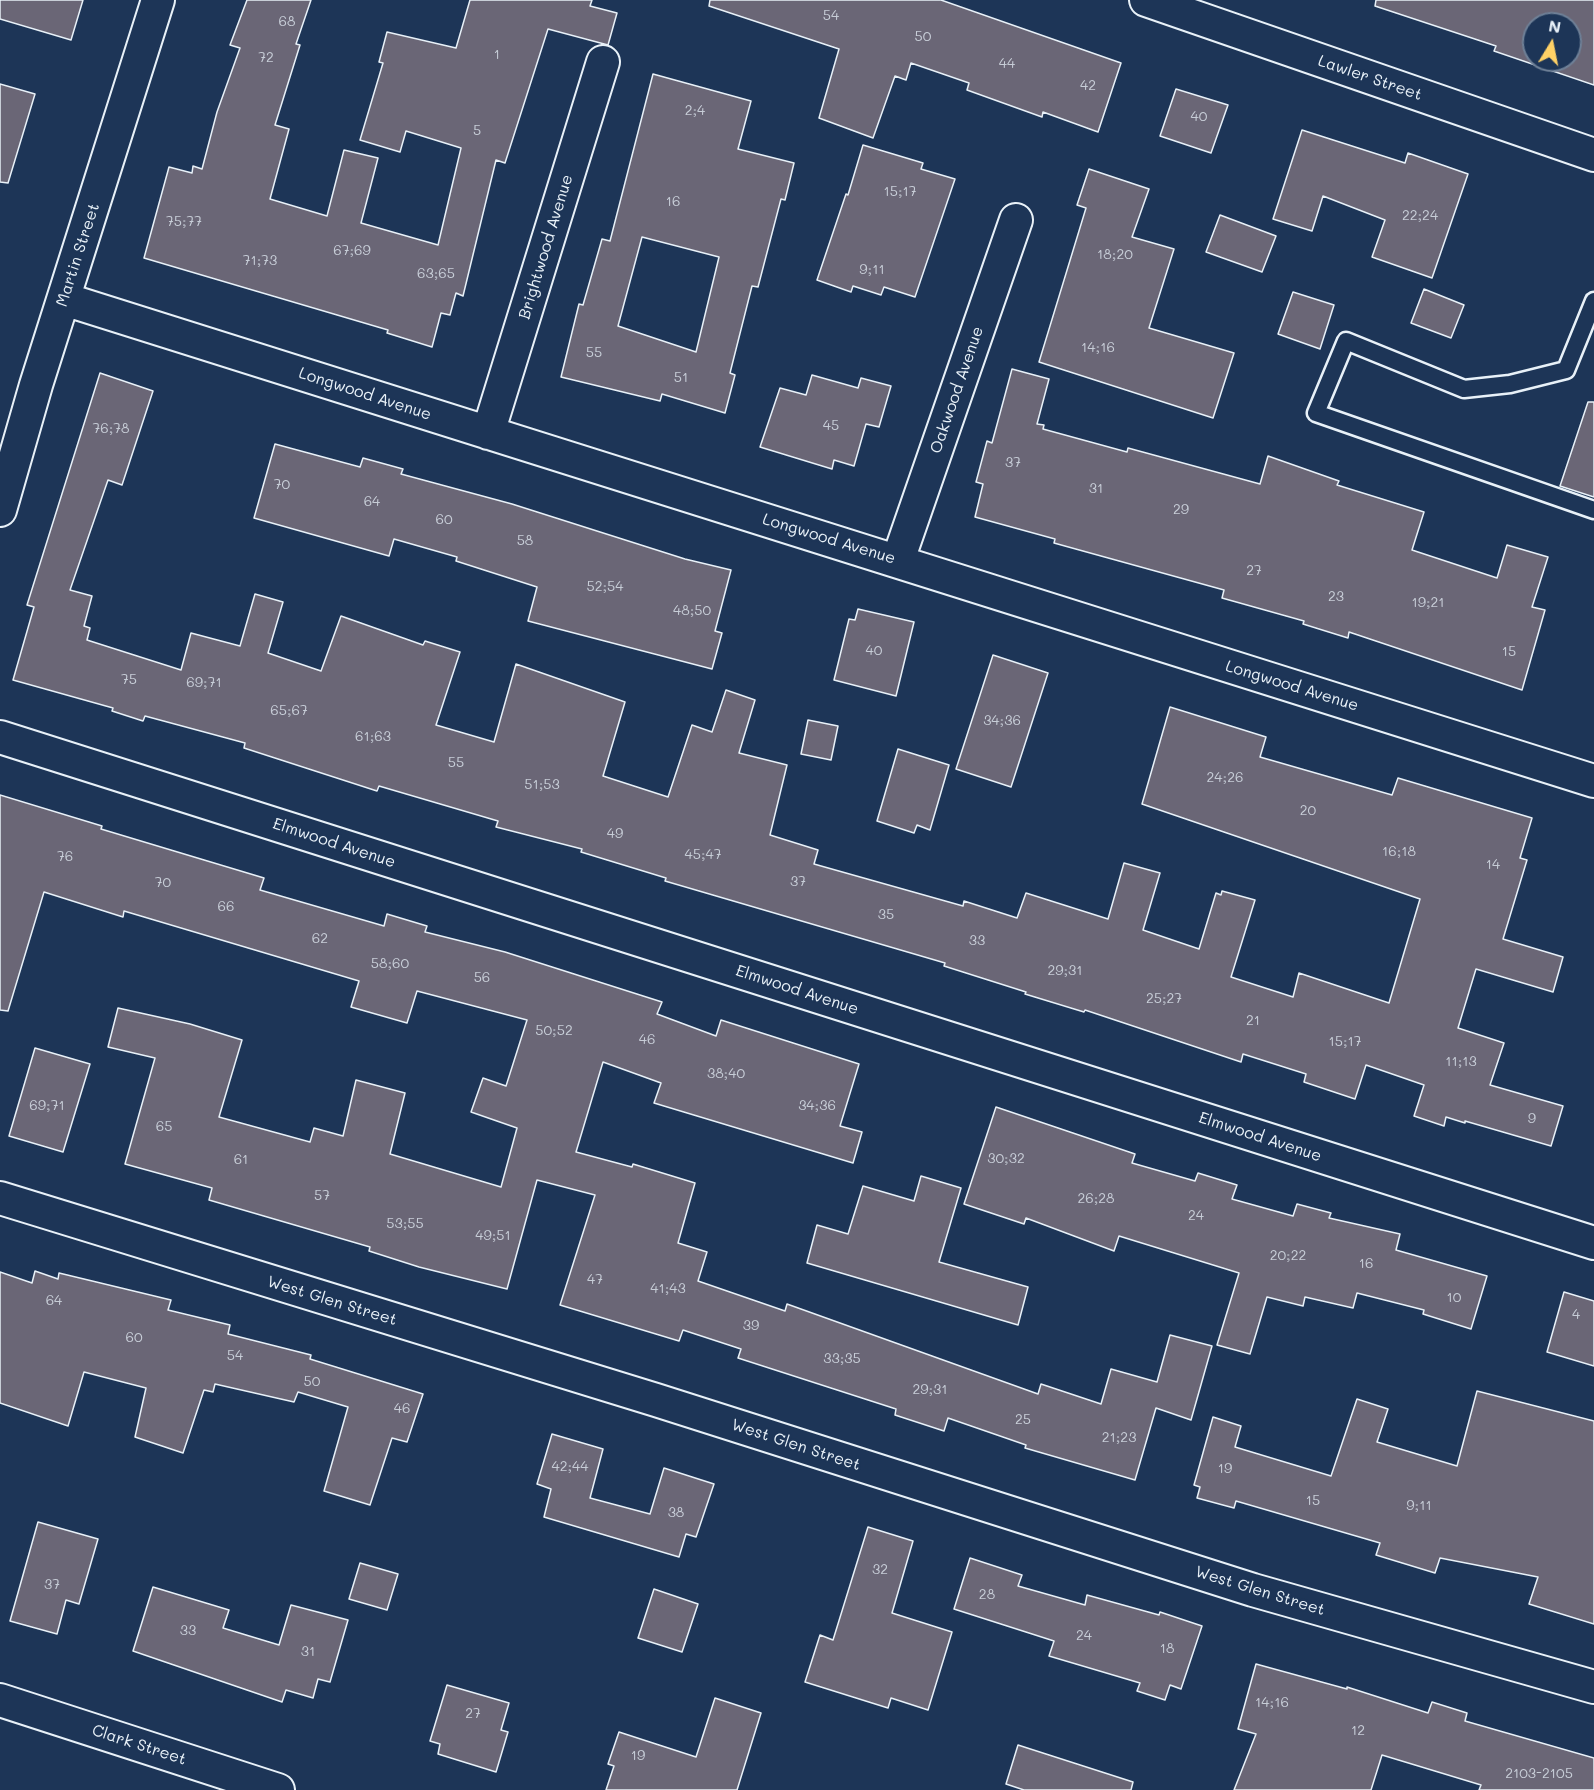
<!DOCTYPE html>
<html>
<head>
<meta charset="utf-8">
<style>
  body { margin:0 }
  #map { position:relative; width:1594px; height:1790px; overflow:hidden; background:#1d3557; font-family:Mali,sans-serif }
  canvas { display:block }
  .north { position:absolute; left:1522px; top:12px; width:60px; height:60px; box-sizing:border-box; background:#1d3557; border:2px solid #6e8097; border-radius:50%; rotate:10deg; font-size:16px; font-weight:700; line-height:24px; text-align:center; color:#e8f1f8 }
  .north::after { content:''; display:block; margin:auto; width:21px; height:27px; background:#ffd166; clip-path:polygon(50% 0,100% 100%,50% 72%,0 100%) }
</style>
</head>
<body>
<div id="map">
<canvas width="1594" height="1790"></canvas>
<div class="north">N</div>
</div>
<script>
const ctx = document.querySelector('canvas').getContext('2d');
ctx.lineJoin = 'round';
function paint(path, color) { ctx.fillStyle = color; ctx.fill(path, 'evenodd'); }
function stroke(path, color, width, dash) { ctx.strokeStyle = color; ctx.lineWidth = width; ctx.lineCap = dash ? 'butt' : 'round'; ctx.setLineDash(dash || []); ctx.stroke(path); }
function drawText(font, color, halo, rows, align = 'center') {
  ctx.font = font + ' Mali,sans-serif'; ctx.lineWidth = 4.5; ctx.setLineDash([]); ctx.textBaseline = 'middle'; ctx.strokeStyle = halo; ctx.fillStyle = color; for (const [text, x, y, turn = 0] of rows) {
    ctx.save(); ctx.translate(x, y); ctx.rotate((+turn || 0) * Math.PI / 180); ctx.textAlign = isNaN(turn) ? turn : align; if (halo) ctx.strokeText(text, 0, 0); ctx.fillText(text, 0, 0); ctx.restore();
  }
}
const building = new Path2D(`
  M0,0H83L71,40L0,19Z
  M247,0H311L296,44L300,45L275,125L289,129L270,199L327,216L344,150L378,158L361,223L438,245L461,148L406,131L400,152L360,140L383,63L379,62L387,32L456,48L470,0H592L590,6L617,13L608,45L548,29L505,163L496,160L463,296L456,293L450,315L441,313L432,347L387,333L388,330L144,258L169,167L192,173L193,166L202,169L217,112L240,48L230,45Z
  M710,0H941L1121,63L1098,132L1043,112L1042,117L967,90L969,83L911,63L906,80L895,76L873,138L819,118L839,49L709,6Z
  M1376,0H1594V85L1494,51L1496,46L1375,6ZM1534,24H1570V60H1534Z
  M653,74L751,101L738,149L794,163L785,200L781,199L758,287L752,286L730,373L735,375L725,413L662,394L660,401L561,377L579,304L583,305L602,239L610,241ZM642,237L719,257L696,352L618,326Z
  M0,84L35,94L8,183L0,182Z
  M1176,89L1228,105L1211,153L1160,136Z
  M1302,130L1405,163L1408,153L1468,174L1432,278L1372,257L1385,220L1323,196L1312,231L1273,219Z
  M863,145L923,163L921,169L955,179L915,297L884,287L881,295L853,286L851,292L817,280L846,194L848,195Z
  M1089,169L1149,189L1132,237L1174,249L1149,328L1234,353L1213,418L1039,362L1086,208L1077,205Z
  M1220,215L1276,236L1262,272L1206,252Z
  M1424,289L1464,305L1451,338L1411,323Z
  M1293,292L1334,305L1320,349L1278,334Z
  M1012,369L1049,379L1037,424L1044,425L1043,429L1127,452L1128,448L1260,484L1268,456L1339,481L1337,485L1424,512L1412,550L1497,578L1507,545L1548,557L1532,607L1545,610L1522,690L1349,632L1348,638L1303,624L1304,621L1222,598L1224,590L1054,543L1055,539L975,517L983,484L976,482L987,441L992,443Z
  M100,373L153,391L122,485L108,480L70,590L92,596L84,626L90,628L87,640L181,670L191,633L240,646L255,594L283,602L268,653L321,671L341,616L423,645L425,641L460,652L436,725L494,742L516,664L625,702L603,776L668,797L692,725L712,732L726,690L755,700L739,753L787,765L770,835L818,850L814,864L963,906L964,901L1017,918L1026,893L1108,919L1124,863L1160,873L1143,930L1199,949L1216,893L1221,895L1222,891L1255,900L1231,977L1293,997L1299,973L1389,1003L1420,899L1142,804L1170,707L1266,737L1260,757L1392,795L1398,778L1532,818L1520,858L1527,860L1503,939L1563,957L1553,992L1476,969L1458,1028L1504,1043L1490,1085L1563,1106L1551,1146L1465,1121V1123L1446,1117L1444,1126L1414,1116L1424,1085L1366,1065L1355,1099L1304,1082L1306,1074L1243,1054L1241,1062L1085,1010L1084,1012L1025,994L1026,992L944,966L945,963L665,881L666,878L581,852L582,849L496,827L498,821L379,786L377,791L244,748L245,743L145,716L143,721L112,711L113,708L13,680L34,607L27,605Z
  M812,375L858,388L861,378L891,386L879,427L866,424L854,466L834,460L832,469L760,447L780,388L806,395Z
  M1588,402H1594V497L1560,486Z
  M275,444L360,467L363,458L403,469L401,474L512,504L685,559L731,570L715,631L722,633L712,669L528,621L537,587L456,561L457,557L394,539L389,556L254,518Z
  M858,609L914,622L896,696L834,680L849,619L855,620Z
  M993,655L1048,673L1011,787L956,769Z
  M808,720L838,726L831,760L801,754Z
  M898,749L949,765L930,830L917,825L914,833L877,821Z
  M0,795L102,826L101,829L264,878L260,890L384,926L387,914L427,926L425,932L505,952L662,1002L657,1014L716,1036L721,1020L859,1064L840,1126L862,1132L853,1163L654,1103L661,1083L603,1062L576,1152L632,1167L633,1164L695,1183L678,1243L707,1252L698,1281L785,1311L787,1304L1038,1394L1041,1384L1101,1404L1111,1369L1157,1382L1170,1335L1212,1346L1191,1420L1156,1408L1135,1480L1025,1448L1026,1445L948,1418L944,1431L895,1415L896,1409L738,1358L741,1349L683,1330L679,1341L560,1305L595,1195L537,1180L507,1289L419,1267L369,1251L370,1247L209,1200L212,1188L125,1164L155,1058L108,1047L118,1008L190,1024L242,1040L219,1117L310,1142L314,1128L343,1136L356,1080L405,1093L390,1154L501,1187L517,1128L471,1112L483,1078L506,1086L527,1020L417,991L407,1023L351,1007L359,981L124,911L123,917L44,892L8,1011L0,1010Z
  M35,1048L90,1064L63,1152L9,1136Z
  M996,1107L1135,1154L1132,1163L1195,1181L1198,1173L1237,1185L1232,1199L1293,1216L1297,1204L1331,1213L1329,1218L1400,1234L1396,1250L1487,1276L1471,1329L1423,1314L1424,1310L1357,1293L1353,1308L1305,1297L1303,1306L1267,1297L1250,1354L1217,1345L1239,1273L1119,1236L1114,1251L1026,1218L1024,1224L964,1204Z
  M921,1176L961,1188L939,1262L1028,1287L1018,1325L807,1263L817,1225L848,1234L863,1186L914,1201Z
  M35,1271L58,1279L59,1273L171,1300L168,1310L230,1325L228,1334L311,1355L310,1359L423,1394L407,1442L392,1438L370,1505L324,1491L348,1407L298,1392L294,1402L215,1384L213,1392L204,1390L183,1453L135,1437L146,1388L84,1372L68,1426L0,1403V1272L32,1283Z
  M1564,1292L1594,1301V1366L1547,1352Z
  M1477,1391L1594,1421V1624L1529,1604L1538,1577L1440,1558L1435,1573L1376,1555L1380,1543L1236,1501L1234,1508L1197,1498L1200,1487L1194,1485L1213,1417L1241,1426L1235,1447L1331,1476L1357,1399L1388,1409L1377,1442L1457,1466Z
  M552,1434L603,1449L590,1498L650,1514L664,1468L714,1484L696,1537L686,1534L679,1557L544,1517L551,1489L537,1484Z
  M38,1522L98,1539L79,1604L66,1600L57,1634L10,1621Z
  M868,1527L913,1541L892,1613L952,1632L928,1710L891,1698L888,1708L805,1682L820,1635L833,1640Z
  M970,1558L1022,1575L1018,1586L1085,1605L1087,1595L1159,1615L1160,1612L1202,1626L1181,1689L1170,1685L1165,1700L1137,1691L1140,1683L1049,1656L1054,1641L954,1609Z
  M360,1563L398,1574L387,1610L349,1599Z
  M153,1587L229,1610L223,1628L279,1645L291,1605L348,1620L330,1682L318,1679L313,1698L286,1690L282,1702L133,1651Z
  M654,1589L698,1604L682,1652L638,1638Z
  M1256,1664L1347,1689V1687L1428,1713L1432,1702L1467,1713L1465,1721L1594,1758V1790H1479L1481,1785L1382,1755L1371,1790H1234L1256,1734L1238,1729Z
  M447,1685L509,1703L501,1730L508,1732L496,1772L438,1754L440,1744L430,1741Z
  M715,1698L761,1713L737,1790H606L614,1766L608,1764L619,1732L696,1757Z
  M1018,1745L1133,1782L1131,1790H1024L1006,1784Z`);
const lane = new Path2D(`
  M1594,301L1566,370L1510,384L1464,389L1346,341L1316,413L1594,510`);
const street = new Path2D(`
  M1146,0L1594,155
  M64,299L1594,781
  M488,433L603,62
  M0,510L36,385L158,0
  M898,560L1016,220
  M0,737L1594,1243
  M0,1198L656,1400L1253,1590L1594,1687
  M0,1700L278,1790`);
const numberNames = [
  ["54",831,16],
  ["68",287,22],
  ["50",923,37],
  ["1",497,55],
  ["72",266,58],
  ["44",1007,64],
  ["42",1088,86],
  ["2;4",695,111],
  ["40",1199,117],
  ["5",477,131],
  ["15;17",900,192],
  ["16",673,202],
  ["22;24",1420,216],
  ["75;77",184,222],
  ["67;69",352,251],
  ["18;20",1115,255],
  ["71;73",260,261],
  ["9;11",872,270],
  ["63;65",436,274],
  ["14;16",1098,348],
  ["55",594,353],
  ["51",681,378],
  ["45",831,426],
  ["76;78",111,429],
  ["37",1013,463],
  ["70",282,485],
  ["31",1096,489],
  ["64",372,502],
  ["29",1181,510],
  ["60",444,520],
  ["58",525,541],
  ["27",1254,571],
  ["52;54",605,587],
  ["23",1336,597],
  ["19;21",1428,603],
  ["48;50",692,611],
  ["40",874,651],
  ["15",1509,652],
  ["75",129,680],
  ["69;71",204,683],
  ["65;67",289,711],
  ["34;36",1002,721],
  ["61;63",373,737],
  ["55",456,763],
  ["24;26",1225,778],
  ["51;53",542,785],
  ["20",1308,811],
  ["49",615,834],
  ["16;18",1399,852],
  ["45;47",703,855],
  ["76",65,857],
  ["14",1493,865],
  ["37",798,882],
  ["70",163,883],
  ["66",226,907],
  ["35",886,915],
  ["62",320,939],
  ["33",977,941],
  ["58;60",390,964],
  ["29;31",1065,971],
  ["56",482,978],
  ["25;27",1164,999],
  ["21",1253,1021],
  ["50;52",554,1031],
  ["46",647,1040],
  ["15;17",1345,1042],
  ["11;13",1461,1062],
  ["38;40",726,1074],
  ["69;71",47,1106],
  ["34;36",817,1106],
  ["9",1532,1119],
  ["65",164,1127],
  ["30;32",1006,1159],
  ["61",241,1160],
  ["57",322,1196],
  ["26;28",1096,1199],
  ["24",1196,1216],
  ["53;55",405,1224],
  ["49;51",493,1236],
  ["20;22",1288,1256],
  ["16",1366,1264],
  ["47",595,1280],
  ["41;43",668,1289],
  ["10",1454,1298],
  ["64",54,1301],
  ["4",1576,1315],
  ["39",751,1326],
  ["60",134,1338],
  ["54",235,1356],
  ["33;35",842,1359],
  ["50",312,1382],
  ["29;31",930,1390],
  ["46",402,1409],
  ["25",1023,1420],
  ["21;23",1119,1438],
  ["42;44",570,1467],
  ["19",1225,1469],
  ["15",1313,1501],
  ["9;11",1419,1506],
  ["38",676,1513],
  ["32",880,1570],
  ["37",52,1585],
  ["28",987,1595],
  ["33",188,1631],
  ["24",1084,1636],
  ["18",1167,1649],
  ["31",308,1652],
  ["14;16",1272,1703],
  ["27",473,1714],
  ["12",1358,1731],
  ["19",638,1756],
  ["2103-2105",1539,1774]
];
const streetNames = [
  ["Lawler Street",1370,78,19],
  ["Brightwood Avenue",546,247,-73],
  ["Martin Street",78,255,-72],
  ["Oakwood Avenue",957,390,-71],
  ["Longwood Avenue",365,394,18],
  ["Longwood Avenue",829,539,17],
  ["Longwood Avenue",1292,686,17],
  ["Elmwood Avenue",334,843,18],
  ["Elmwood Avenue",797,990,18],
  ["Elmwood Avenue",1260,1137,18],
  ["West Glen Street",332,1301,17],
  ["West Glen Street",796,1445,18],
  ["West Glen Street",1260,1591,17],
  ["Clark Street",139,1745,18]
];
paint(building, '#6a6676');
stroke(building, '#e8f1f8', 1.5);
stroke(lane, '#e8f1f8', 21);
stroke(street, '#e8f1f8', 36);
stroke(lane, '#1d3557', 16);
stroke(street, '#1d3557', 32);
drawText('14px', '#c8ced8', null, numberNames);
drawText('16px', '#e8f1f8', '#1d3557', streetNames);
</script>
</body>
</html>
